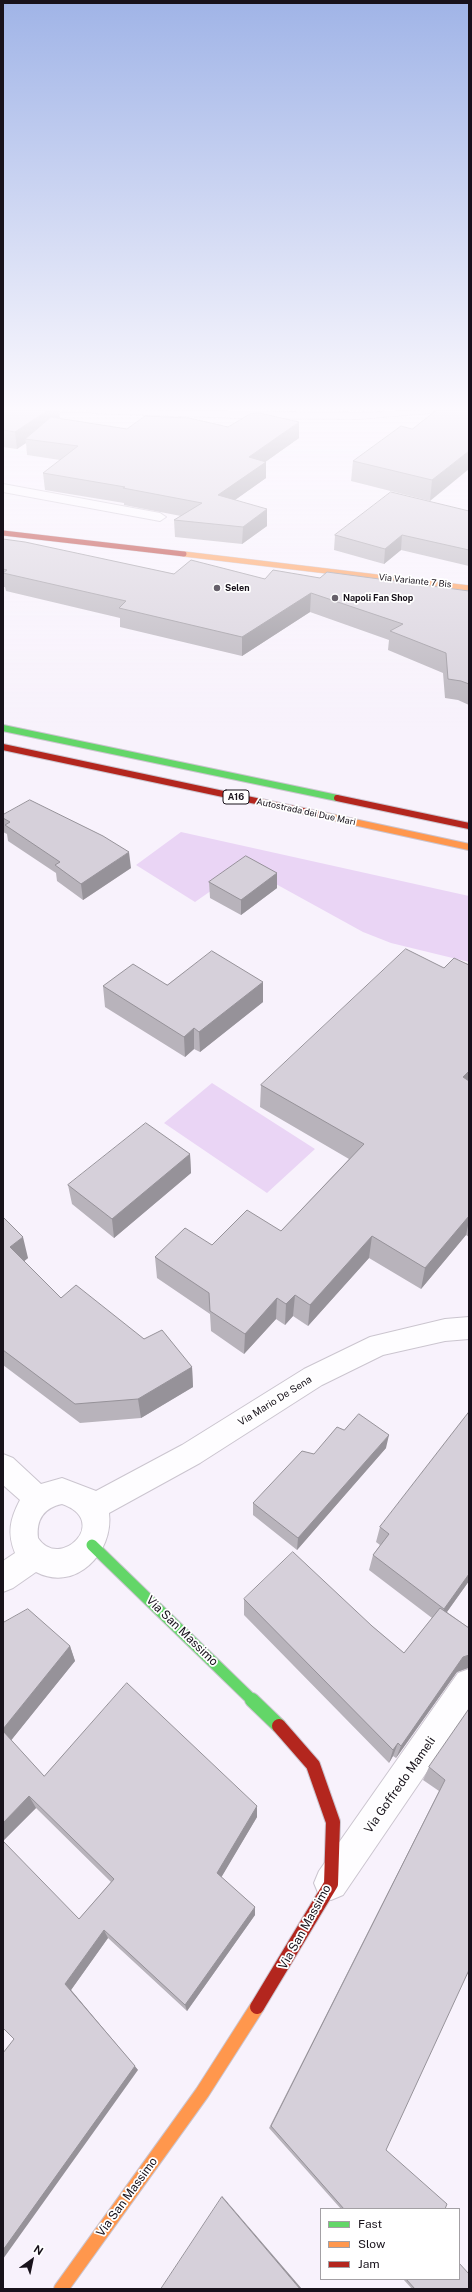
<!DOCTYPE html>
<html>
<head>
<meta charset="utf-8">
<style>
  body { margin:0 }
  #map { position:relative; width:472px; height:2292px; overflow:hidden; background:#f8f2fc; font-family:"Public Sans",sans-serif }
  canvas { display:block }
  .frame { position:absolute; inset:0; border:4px solid #18121b; pointer-events:none }
  .legend { position:absolute; left:320px; top:2208px; width:140px; height:72px; box-sizing:border-box; background:#fff; border:1px solid #a3a0a4; margin:0; padding:5px 7px; list-style:none; font-size:12px; color:#18121b }
  .legend li { display:flex; align-items:center; gap:8px; height:20px }
  .legend b { width:20px; border:1px solid #a3a0a4 }
  .north { position:absolute; left:12px; top:2240px; width:40px; height:40px; -webkit-text-stroke:3px #fff; paint-order:stroke; rotate:33deg; font-size:11px; font-weight:700; line-height:16px; text-align:center; color:#18121b }
  .north::after { content:''; display:block; margin:auto; width:14px; height:18px; background:#18121b; clip-path:polygon(50% 0,100% 100%,50% 72%,0 100%) }
</style>
</head>
<body>
<div id="map">
<canvas width="472" height="2292"></canvas>
<div class="frame"></div>
<ul class="legend">
<li><b style="height:5px;background:#63d668"></b>Fast</li>
<li><b style="height:5px;background:#ff974d"></b>Slow</li>
<li><b style="height:5px;background:#b3261e"></b>Jam</li>
</ul>
<div class="north">N</div>
</div>
<script>
const ctx = document.querySelector('canvas').getContext('2d');
ctx.lineJoin = 'round';
function paint(path, color) { ctx.fillStyle = color; ctx.fill(path, 'evenodd'); }
function stroke(path, color, width, dash) { ctx.strokeStyle = color; ctx.lineWidth = width; ctx.lineCap = dash ? 'butt' : 'round'; ctx.setLineDash(dash || []); ctx.stroke(path); }
function drawText(font, color, halo, rows, align = 'center') {
  ctx.font = font + ' "Public Sans",sans-serif'; ctx.lineWidth = 3.5; ctx.setLineDash([]); ctx.textBaseline = 'middle'; ctx.strokeStyle = halo; ctx.fillStyle = color; for (const [text, x, y, turn = 0] of rows) {
    ctx.save(); ctx.translate(x, y); ctx.rotate((+turn || 0) * Math.PI / 180); ctx.textAlign = isNaN(turn) ? turn : align; if (halo) ctx.strokeText(text, 0, 0); ctx.fillText(text, 0, 0); ctx.restore();
  }
}
const green = new Path2D(`
  M181,832L469,896V962L391,943L363,932L245,867L195,902L136,865Z
  M212,1083L315,1149L267,1193L164,1123Z`);
const street = new Path2D(`
  M87,410L359,413L435,410L430,413L359,419L240,418L92,413Z
  M3,484L160,513L166,517L160,521L3,492Z
  M469,1317V1339L445,1341L383,1355L322,1385L200,1463L109,1513C114,1552 76,1593 36,1572L13,1588L3,1592V1561L15,1553C7,1533 10,1519 20,1500L3,1485V1454L13,1458L41,1484L62,1478L96,1491L182,1445L304,1369L370,1337L445,1319ZM62,1504C111,1521 60,1571 38,1538C36,1519 44,1508 62,1504Z
  M469,1669V1710L343,1895L331,1900L319,1895L314,1883L319,1871L458,1673Z`);
const fastFar2 = new Path2D(`
  M3,728L337,798`);
const fastFar1 = new Path2D(`
  M92,1545L253,1701`);
const fast = new Path2D(`
  M252,1700L279,1726`);
const slowFar2 = new Path2D(`
  M184,554L469,588`);
const slowFar1 = new Path2D(`
  M317,814L469,847`);
const slow = new Path2D(`
  M61,2289L202,2093L257,2007`);
const jamFar2 = new Path2D(`
  M3,533L184,554`);
const jamFar1 = new Path2D(`
  M3,747L317,814
  M337,798L469,826`);
const jam = new Path2D(`
  M257,2007L331,1884L333,1822L313,1765L279,1726`);
const wall = new Path2D(`
  M3,410H59L60,419L127,429L228,427L299,438L266,461V478L235,500L267,526L242,544L175,537L174,520L181,516L124,505V503L45,490L43,473L60,460L27,455L26,443L17,449L3,447Z
  M469,410L430,501L351,481L353,461L412,429Z
  M469,511V566L401,550L384,564L334,550L335,535Z
  M3,539L174,574L265,579L320,578L469,591V705L458,700L445,698L443,673L388,650L389,640L310,612L242,656L120,627V618L6,591L5,587H3Z
  M3,815L131,868L83,900L57,881L56,873L8,841L7,834L3,832Z
  M277,873V888L241,915L210,898L209,882Z
  M469,965V1237L466,1235L421,1289L369,1258L308,1326L293,1316L285,1325L276,1319L244,1354L211,1331L210,1314L157,1278L155,1257L281,1231L349,1159L260,1107L261,1085L444,968Z
  M263,982V1002L200,1052L194,1049L185,1057L105,1007L103,986Z
  M190,1154L191,1173L114,1238L72,1204L68,1185Z
  M3,1217L28,1258L24,1261L61,1298L144,1339L192,1367L193,1387L141,1418L80,1423L3,1365Z
  M469,1412V1581L447,1612L469,1628V1668H468L457,1672L396,1758L393,1756L389,1763L244,1615V1599L372,1626L404,1653L432,1618L369,1570L373,1555L380,1545L376,1542L380,1527Z
  M386,1448L297,1550L253,1515V1503L314,1454Z
  M3,1623L70,1646L75,1661L11,1740L44,1776L257,1806V1817L221,1877L255,1907V1915L187,2011L108,1938L71,1990L138,2070L14,2039L79,1919L111,1882L36,1808L3,1841Z
  M469,1709L386,2150L445,2209H341L269,2128L439,1791L423,1780L429,1767Z
  M403,2279H459L469,2289H412Z`);
const shadedWall = new Path2D(`
  M48,410H59L60,420L25,439L26,443L17,449L15,432Z
  M299,422V438L264,463L266,462V478L218,512V495L249,457Z
  M469,451V469L430,501L432,480Z
  M267,509V526L242,544L243,527Z
  M402,535L401,550L384,564L385,549Z
  M311,593L310,612L242,656V637Z
  M129,852L131,868L83,900L81,884Z
  M277,873V888L241,915V900Z
  M263,982V1002L200,1052L199,1032Z
  M194,1028V1049L185,1057L184,1037Z
  M469,1071V1089L463,1077Z
  M190,1154L191,1173L114,1238L112,1219Z
  M469,1216V1221L466,1235L421,1289L425,1268Z
  M372,1236L369,1258L308,1326L310,1305Z
  M23,1237L28,1258L16,1268L10,1247Z
  M295,1295L293,1316L285,1325L286,1304Z
  M277,1298L276,1319L244,1354L245,1334Z
  M192,1367L193,1387L141,1418L138,1399Z
  M389,1435L386,1448L297,1550L298,1538Z
  M469,1574V1581L439,1623L444,1609Z
  M70,1646L75,1661L9,1743L3,1731V1729Z
  M469,1655L468,1668L457,1672L396,1758L401,1746L463,1657Z
  M398,1743L393,1756L389,1763L393,1750Z
  M29,1796L36,1808L3,1841V1823Z
  M257,1806V1817L218,1883L217,1873Z
  M255,1907V1915L187,2011L185,2005Z
  M104,1930L108,1938L71,1990L138,2070L3,2259V2250L65,1984Z
  M222,2196L302,2289H300L222,2197Z`);
const building = new Path2D(`
  M3,410H48L15,432L3,430Z
  M437,410H469V451L432,480L353,461L401,426L412,429Z
  M259,413L299,422L249,457L266,462L218,495L267,509L243,527L174,520L202,503L123,488L125,487L43,473L78,446L25,439L51,417L127,429L145,416L189,418L228,427L250,414Z
  M391,492L469,511V550L402,535L385,549L335,535Z
  M3,539L25,542L174,574L191,560L265,579L273,570L320,578L327,572L469,591V684L461,681L448,679L446,653L390,631L403,624L311,593L242,637L119,608L126,601L3,573L7,570L3,569Z
  M30,800L103,836L129,852L81,884L55,865L60,862L5,825L10,822L3,818V815Z
  M246,856L277,873L241,900L209,882Z
  M406,949L444,968L454,958L469,965V1071L463,1077L469,1081V1216L425,1268L372,1236L310,1305L295,1295L286,1304L277,1298L245,1334L210,1311L209,1293L155,1257L185,1228L212,1245L247,1210L281,1231L364,1144L261,1085Z
  M212,951L263,982L199,1032L194,1028L184,1037L103,986L133,964L167,985Z
  M146,1123L190,1154L112,1219L68,1185Z
  M3,1217L23,1237L10,1247L61,1298L76,1285L144,1339L162,1330L192,1367L138,1399L75,1404L3,1350Z
  M469,1412V1574L444,1609L373,1555L389,1534L380,1527Z
  M359,1414L389,1435L298,1538L253,1503L302,1451L314,1454L337,1427L344,1430Z
  M293,1552L372,1626L404,1653L440,1608L469,1628V1655L463,1657L401,1746L398,1743L393,1750L244,1599Z
  M28,1609L70,1646L3,1729V1623Z
  M127,1683L257,1806L217,1873L255,1907L185,2005L104,1930L65,1984L135,2066L3,2250V2053L14,2039L3,2028V1841L79,1919L114,1879L29,1796L3,1823V1731L44,1776Z
  M469,1709V1970L386,2150L447,2204L445,2209H344L271,2126L445,1780L429,1767Z
  M222,2197L300,2289H161Z
  M459,2263L469,2274V2289H415L406,2279H459Z`);
const markers = [
  [217,588,4,"#66606a"],
  [335,598,4,"#66606a"]
];
const farStreetnames = [
  ["Via Variante 7 Bis",415,581,6],
  ["Autostrada dei Due Mari",306,812,12]
];
const farPoinames = [
  ["Selen",225,588],
  ["Napoli Fan Shop",343,598]
];
const shields = [
  [236,797,26]
];
const shieldNames = [
  ["A16",236,797]
];
const streetNames = [
  ["Via Mario De Sena",275,1401,-32]
];
const nearStreetnames = [
  ["Via San Massimo",182,1631,44],
  ["Via Goffredo Mameli",400,1785,-55],
  ["Via San Massimo",305,1927,-61],
  ["Via San Massimo",127,2197,-54]
];
paint(green, '#ead5f5');
stroke(street, '#cbc5cf', 2);
stroke(fastFar2, '#cbc5cf', 8);
stroke(fastFar1, '#cbc5cf', 13);
stroke(fast, '#cbc5cf', 16);
stroke(slowFar2, '#cbc5cf', 6);
stroke(slowFar1, '#cbc5cf', 8);
stroke(slow, '#cbc5cf', 16);
stroke(jamFar2, '#cbc5cf', 6);
stroke(jamFar1, '#cbc5cf', 8);
stroke(jam, '#cbc5cf', 16);
paint(street, '#fefdff');
stroke(fastFar2, '#63d668', 6);
stroke(fastFar1, '#63d668', 11);
stroke(fast, '#63d668', 14);
stroke(slowFar2, '#ff974d', 5);
stroke(slowFar1, '#ff974d', 6);
stroke(slow, '#ff974d', 14);
stroke(jamFar2, '#b3261e', 5);
stroke(jamFar1, '#b3261e', 6);
stroke(jam, '#b3261e', 14);
paint(wall, '#b8b3bb');
paint(shadedWall, '#969299');
paint(building, '#d6d0da');
stroke(building, '#969299', 1);
const sky = ctx.createLinearGradient(0, 0, 0, 731);
sky.addColorStop(0, '#a0b4e7');
sky.addColorStop(0.56, '#fcf9fe');
sky.addColorStop(1, '#fcf9fe00');
ctx.fillStyle = sky;
ctx.fillRect(0, 0, 472, 731);
for (const [x, y, r, color] of markers) { const dot = new Path2D(); dot.arc(x, y, r, 0, 2 * Math.PI); ctx.fillStyle = color; ctx.fill(dot); stroke(dot, '#fff', 1.5); }
drawText('9px', '#18121b', '#fff', farStreetnames);
drawText('bold 9px', '#18121b', '#fff', farPoinames, 'left');
for (const [x, y, w] of shields) { const box = new Path2D(); box.roundRect(x - w / 2, y - 7, w, 14, 3); ctx.fillStyle = '#fff'; ctx.fill(box); stroke(box, '#18121b', 1); }
drawText('bold 9px', '#18121b', null, shieldNames);
drawText('10px', '#18121b', '#fff', streetNames);
drawText('12px', '#18121b', '#fff', nearStreetnames);
</script>
</body>
</html>
